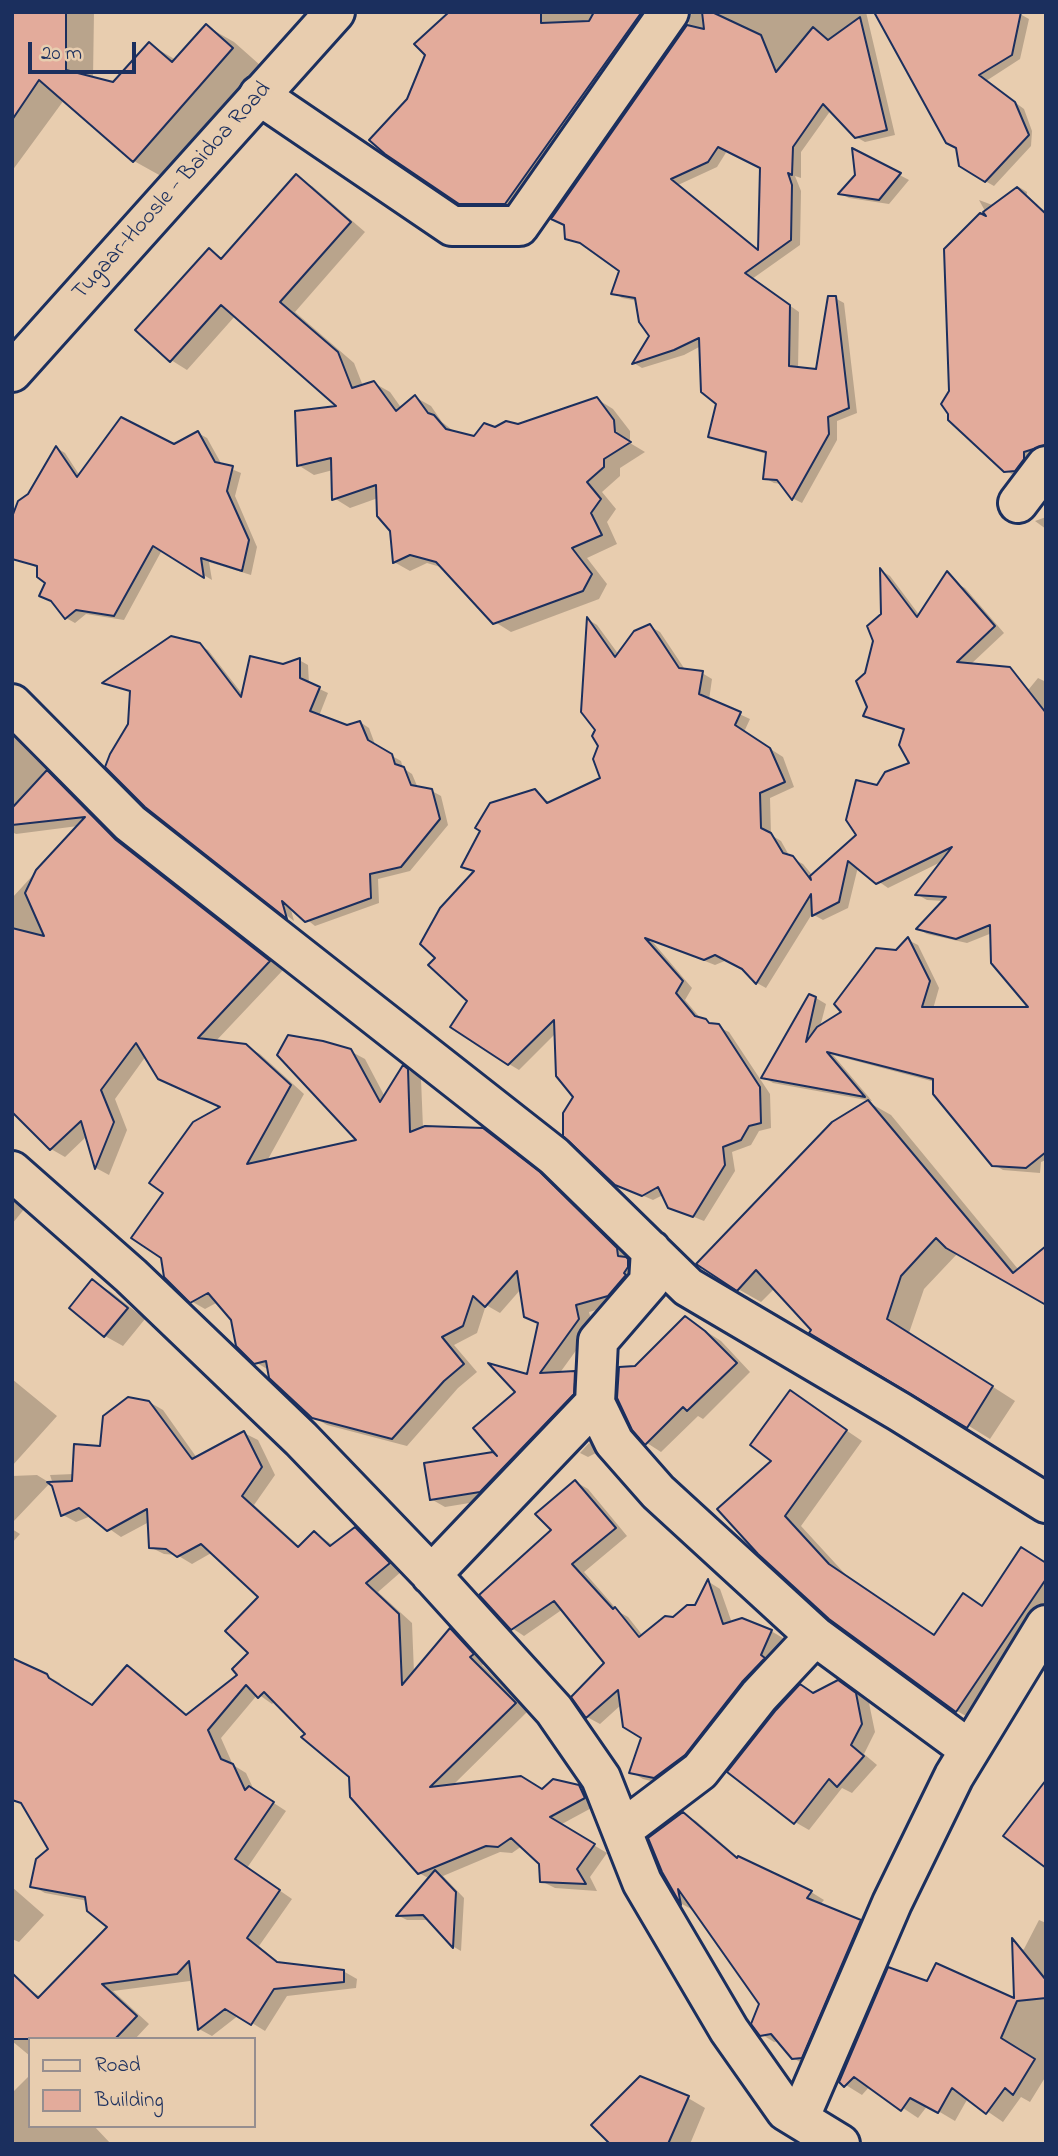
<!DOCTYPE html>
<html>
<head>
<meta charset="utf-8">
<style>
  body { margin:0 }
  #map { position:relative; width:1058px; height:2156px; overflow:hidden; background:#e8cdaf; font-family:"Indie Flower",sans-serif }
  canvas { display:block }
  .frame { position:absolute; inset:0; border:14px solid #1b2f5e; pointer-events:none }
  .legend { position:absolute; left:28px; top:2037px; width:228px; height:91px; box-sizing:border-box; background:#e8cdaf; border:2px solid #968e8f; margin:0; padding:9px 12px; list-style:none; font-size:21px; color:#1b2f5e }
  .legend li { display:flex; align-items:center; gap:14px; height:35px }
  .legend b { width:35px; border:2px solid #968e8f }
  .scale { position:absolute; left:28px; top:42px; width:108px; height:32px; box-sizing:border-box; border:4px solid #1b2f5e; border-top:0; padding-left:9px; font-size:21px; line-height:24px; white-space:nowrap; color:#1b2f5e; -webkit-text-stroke:5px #e8cdaf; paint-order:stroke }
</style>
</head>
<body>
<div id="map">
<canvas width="1058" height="2156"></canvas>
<div class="frame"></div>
<ul class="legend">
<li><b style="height:9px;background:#e8cdaf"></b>Road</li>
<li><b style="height:19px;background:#e3ab9b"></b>Building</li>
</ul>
<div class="scale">20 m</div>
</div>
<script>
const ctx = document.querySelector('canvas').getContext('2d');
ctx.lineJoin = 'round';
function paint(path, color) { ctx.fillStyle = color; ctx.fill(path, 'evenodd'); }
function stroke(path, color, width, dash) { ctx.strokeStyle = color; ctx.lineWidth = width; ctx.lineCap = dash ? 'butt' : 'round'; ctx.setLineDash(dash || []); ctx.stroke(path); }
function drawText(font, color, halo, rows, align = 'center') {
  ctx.font = font + ' "Indie Flower",sans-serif'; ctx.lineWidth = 5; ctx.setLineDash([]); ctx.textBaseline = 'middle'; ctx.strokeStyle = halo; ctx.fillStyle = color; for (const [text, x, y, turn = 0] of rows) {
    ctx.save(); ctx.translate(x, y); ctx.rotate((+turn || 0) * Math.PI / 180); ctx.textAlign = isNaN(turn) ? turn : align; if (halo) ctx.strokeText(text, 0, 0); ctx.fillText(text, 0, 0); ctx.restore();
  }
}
const shadow = new Path2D(`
  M12,12H94L93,78L114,83L149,44L176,60L206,26L234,42L260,65L161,176L134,161L64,100L12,171Z
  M452,12H617L623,37L631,12H654L514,208H469L460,203L409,100Z
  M692,12H866L895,135L865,142L856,137L831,110L801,152V178L795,176L801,191L800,245L752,279L799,312L798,369L817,371L835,298L844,303L857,413L837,421V440L802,503L794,499L782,484L774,483L765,478L767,454L719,441L710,436L718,403L701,346L684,355L642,368L634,363L651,336L638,301L622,298L614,293L621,271L587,246L567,238L688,25ZM727,151L761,168L760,251L678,185L717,167Z
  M876,12L1020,14L1029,19L1020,59L986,81L1024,109L1032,131L1031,146L994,186L985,181L958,148Z
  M854,151L909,180L889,204L849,198L841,194L857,176Z
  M296,177L312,186L365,232L295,312L354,363L363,386L374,383L390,392L402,409L415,397L431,406L442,422L456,433L475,438L495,429L518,426L597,399L613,409L630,431V443L645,452L620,468V476L602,492L616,509L607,522L617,544L587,558L607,584L599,599L511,632L495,622L444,568L427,563L410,571L394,562L391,528L378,498L350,508L334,498L333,470L314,475L298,465L340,407L236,315L187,370L171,360L209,250L224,259Z
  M1019,187L1027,192L1025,217L1046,362V451L1024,475L1015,476L1005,470L951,392L990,220L979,200L995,206Z
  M198,433L207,438L222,465L241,473L235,496L257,547L251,575L209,562L212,580L162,550L124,620L86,614L75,623L66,618L38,568L17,559L29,495L57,448L65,453L80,476L174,446Z
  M1046,517V529L1035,521Z
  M882,571L890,576L920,616L954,582L965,588L1004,633L970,665L1029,689L1038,678L1046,682V1160L1041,1162L1040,1173L1003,1170L993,1164L935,1082L833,1055L872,1101L773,1083L763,1077L816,998L826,1004L820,1027L843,1012L908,940L918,945L939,988L933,1009L1032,1008L992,933L967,943L927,934L918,929L944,901L927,900L918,895L943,861L888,888L858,867L848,908L823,920L812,914L766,988L757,983L744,969L727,960L715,965L651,940L692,988L685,1000L702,1020L729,1032L770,1094L771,1128L759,1131L751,1145L732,1152L735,1171L704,1221L669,1207L663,1195L653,1200L616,1184L556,1033L519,1070L509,1064L470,1001L437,958L475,872L464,866L534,791L550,803L602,779L589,620L597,625L619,655L649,626L660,632L686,671L702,673L712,679L709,700L750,719L744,732L783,757L794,787L770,798L771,835L781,841L790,857L803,864L813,876L859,836L878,787L911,764L905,731L865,715L869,707L866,674L883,615Z
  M199,645L208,650L243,695L283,666L299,660L308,665L309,684L328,693L319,716L346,726L360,722L369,728L376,747L401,761L403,768L412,774L418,788L432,791L441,796L448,825L410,871L378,879L379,903L315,926L290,906L294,921L146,805L130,724L132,692L106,682Z
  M12,731L128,848L283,970L215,1042L246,1046L260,1054L304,1094L267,1161L359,1141L350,1051L365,1059L385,1097L403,1067L417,1075L421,1079L423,1128L483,1130L497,1138L554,1182L630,1257L631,1262L640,1267L622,1303L589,1312L593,1327L559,1374L574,1373L588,1380L494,1499L445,1507L431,1499L501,1459L518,1393L529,1377L540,1324L521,1289L500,1313L486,1305L477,1333L454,1345L477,1372L458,1388L407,1446L327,1425L313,1417L269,1370L255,1362L233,1320L218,1302L205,1309L191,1301L222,1108L159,1078L146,1056L115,1099L127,1130L109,1175L96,1168L87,1136L65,1157L51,1149L12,1110V898L78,826L16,834L12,832Z
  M868,1102L891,1115L1046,1303L958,1253L924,1289L909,1333L1015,1401L990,1439L814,1330L775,1288L761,1302L738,1289Z
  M12,1197L25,1208L12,1224Z
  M93,1281L111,1292L145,1319L123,1346L105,1336Z
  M685,1318L721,1341L750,1372L703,1419L698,1416L661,1452L647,1443L635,1368Z
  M12,1379L57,1416L12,1466Z
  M790,1392L862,1441L801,1526L846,1575L935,1636L983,1607L1046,1564V1621L973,1720L957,1711L830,1618L759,1553L774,1461Z
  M149,1402L163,1410L197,1458L244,1433L258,1440L275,1475L254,1505L300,1547L315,1533L333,1545L355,1529L368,1537L402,1571L378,1592L412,1623L414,1673L450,1630L463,1638L486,1662L482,1665L528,1711L451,1787L543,1791L579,1787L593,1795L597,1805L560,1825L607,1853L590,1877L597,1891L555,1888L541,1881V1863L522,1846L512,1853L500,1852L443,1876L464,1898L461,1951L454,1947L429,1920H407L399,1916L430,1879L419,1873L351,1776L275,1701L272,1704L258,1694L221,1738L233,1765L246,1773L254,1790L286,1811L247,1868L292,1899L259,1946L281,1964L343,1971L357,1979L356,1988L287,1996L265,2031L239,2015L212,2036L199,2029L193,1978L190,1981L113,1991L149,2024L135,2039H30V2056L12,2041V2000L25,1987L41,1997L109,1927L88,1901L45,1893L32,1886L50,1850L23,1804L12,1798L46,1675L60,1683L83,1717L127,1667L140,1674L188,1716L240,1675L251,1653L261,1597L213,1552L192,1564L177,1555L164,1554L150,1547L149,1522L121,1537L91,1516L76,1522L63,1515L50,1475L74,1474Z
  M589,1443L600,1451L588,1457L580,1453Z
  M37,1475L50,1483L12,1523V1476Z
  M576,1482L588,1489L627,1536L584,1572L619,1612L628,1617L643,1636L696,1607L709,1582L720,1589L732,1623L771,1631L783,1638L773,1664L667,1785L643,1779L631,1772L643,1737L622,1704L600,1724L587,1717L606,1663L563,1609L524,1636L512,1628Z
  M12,1529L20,1534L12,1543Z
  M852,1690L869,1703L875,1732L864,1754L877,1765L852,1793L842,1788L809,1830L795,1822L730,1771L814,1694Z
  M683,1814L696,1821L740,1859L811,1892L824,1900L820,1905L873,1929L807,2066L793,2058L780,2041L774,2042L761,2034V2004L693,1910L682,1904L663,1872Z
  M12,1887L44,1915L19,1942L12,1939Z
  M1039,1920L1046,1923V2076L1030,2102L1021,2097L1003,2122L968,2098L955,2121L928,2105L918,2118L870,2086L862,2095L841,2082L928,1983L1016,2001L1014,1955L1024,1949Z
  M30,2075V2126H94L111,2144H12V2093Z
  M640,2079L688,2098L705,2108L690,2144H608L602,2133Z`);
const building = new Path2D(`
  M12,12H66V70L113,82L149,42L172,62L206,24L233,48L133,162L39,80L12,120Z
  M449,12H541V23L589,21L594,12L641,13L505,204H459L385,154L369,140L407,99L425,55L414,44Z
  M702,12H712L761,35L776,72L813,27L828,40L860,17L887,130L855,138L823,104L793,147L792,175L788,173L792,185L791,240L745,273L790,305L789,366L816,369L828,296H836L849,408L828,417L829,434L792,500L777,480L763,479L766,452L708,437L716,404L701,392L699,338L674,350L632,364L649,336L639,322L635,298L611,294L619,271L580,243L565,239L564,225L551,219L687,25L704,29ZM718,147L760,168L758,250L671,179L708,162Z
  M874,12H1021L1012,55L979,75L1015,102L1029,135L985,182L959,166L956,148L946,143Z
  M852,148L901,173L879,200L838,194L855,175Z
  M296,174L351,222L280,302L338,352L352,388L374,381L396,411L415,395L428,413L434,415L446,429L474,436L484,423L495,427L506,421L518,424L597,397L614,420L615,432L631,442L604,459V467L587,482L601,499L591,513L602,535L572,548L592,574L583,591L493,624L436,562L410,555L393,563L390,531L377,516L376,485L332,500L331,458L297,466L295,411L336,406L221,305L170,362L135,330L209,248L221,259Z
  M1017,187L1046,214V445L1024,452V459L1015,471L1004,472L948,420V414L941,404L949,391L944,249L980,213L986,216L983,212Z
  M121,417L174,444L198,431L215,462L233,466L227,491L249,540L242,571L201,558L204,578L153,546L114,616L76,610L65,619L51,601L39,596L45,583L37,577V566L12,559V517L18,501L28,494L56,446L77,477Z
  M880,568L917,617L947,571L995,626L957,662L1010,667L1046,713V1152L1026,1168L992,1166L933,1094V1079L827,1052L865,1097L761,1078L809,994L816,997L806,1042L817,1027L841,1012L834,1004L876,948L896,950L908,937L930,981L922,1007H1028L991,963L990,925L956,939L916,929L946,897L915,895L952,847L876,884L848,861L839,902L812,916L811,894L756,984L742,969L715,955L704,960L645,938L683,981L676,993L695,1016L706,1019L709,1023L719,1024L760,1087L761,1123L749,1126L741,1140L723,1147L725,1165L693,1217L668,1208L658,1187L642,1196L615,1185L563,1136V1113L573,1097L556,1076L554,1020L508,1065L450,1027L467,1001L428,965L435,958L420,944L440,908L474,871L461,867L480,831L475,828L490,803L535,789L547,803L600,778L593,759L598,746L592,736L595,730L581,712L587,617L615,657L634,631L650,624L679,668L703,671L699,694L741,712L735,725L770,748L785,782L760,793L761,828L771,833L783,853L793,856L811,880L810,876L856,835L846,820L856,780L877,785L885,772L909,763L899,745L904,729L863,716L867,707L856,681L865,673L873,641L867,626L881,614Z
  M171,636L200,643L241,697L250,656L283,664L300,658V678L320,687L310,711L347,725L360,721L368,740L392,754L395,764L404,767L411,785L432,789L440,819L401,867L370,874L371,898L305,922L282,901L287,919L145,807L105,767L110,754L128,724L130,691L102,683Z
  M47,770L116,840L270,961L198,1038L246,1044L291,1085L247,1164L356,1140L277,1055L288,1035L323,1041L351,1049L380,1102L403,1065L408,1069L410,1132L425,1126L483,1128L540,1172L617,1248L618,1256L626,1257L628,1259V1267L624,1273L626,1275L608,1296L576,1305L579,1319L540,1373L575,1371L574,1394L480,1492L430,1500L424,1463L493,1452L497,1456L473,1428L515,1392L488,1363L527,1374L538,1323L524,1317L517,1271L485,1307L473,1296L463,1326L442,1337L464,1364L444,1381L392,1439L312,1418L269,1378L266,1361L254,1364L236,1346L231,1320L208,1293L190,1303L164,1277L161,1258L131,1238L163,1193L149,1183L193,1122L220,1107L158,1079L136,1043L101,1090L114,1122L95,1169L81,1121L50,1150L12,1112V928L44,936L25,893L36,870L85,817L12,825V808Z
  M868,1100L1013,1273L1046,1246V1305L946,1248L936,1238L901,1276L887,1319L993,1386L967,1428L809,1333L811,1330L756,1270L737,1291L696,1264L832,1122Z
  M92,1279L128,1308L104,1337L69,1308Z
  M685,1316L705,1331L737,1363L687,1411L683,1407L645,1445L632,1430L617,1398L619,1367L635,1366Z
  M790,1390L847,1430L785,1516L829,1564L934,1635L963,1593L982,1606L1021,1547L1046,1563V1579L956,1712L829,1619L758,1554L717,1509L771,1461L750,1445Z
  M128,1397L149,1401L192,1459L244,1431L262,1467L242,1496L298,1547L314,1531L330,1546L355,1527L390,1563L366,1583L399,1614L402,1685L450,1628L474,1654L470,1657L516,1703L430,1787L521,1776L542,1789L553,1779L579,1785L585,1798L550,1817L595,1844L577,1869L586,1884L540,1882L539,1864L511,1838L498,1847L486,1846L418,1874L350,1797L349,1777L301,1737L305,1734L264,1692L258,1698L246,1685L208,1730L221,1759L233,1764L245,1790L249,1786L274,1802L235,1859L280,1890L247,1938L277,1962L344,1970V1982L274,1989L251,2025L225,2009L198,2030L189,1961L177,1974L102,1984L137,2016L115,2039H12V1973L38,1998L107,1927L87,1911L85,1897L30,1887L36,1859L48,1849L21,1803L12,1800V1658L47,1674L49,1678L92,1705L127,1665L186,1715L237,1675L232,1669L248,1653L225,1631L258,1597L201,1544L177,1557L166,1549L149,1548L147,1509L107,1531L79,1508L61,1516L52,1486L47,1482L72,1481L74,1444L100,1446L103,1416Z
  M575,1480L616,1528L572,1564L613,1609L615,1607L639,1637L665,1616L673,1617L687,1605H695L708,1579L723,1624L742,1618L772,1630L761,1655L765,1658L742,1682L685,1755L654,1778L629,1773L641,1738L623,1727L618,1690L586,1718L571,1697L604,1663L554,1601L511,1630L479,1595L551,1530L535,1514Z
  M838,1680L856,1693L862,1724L851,1745L864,1756L837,1787L829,1779L794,1824L727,1772L776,1710L800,1684L813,1693Z
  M1046,1780V1868L1003,1836Z
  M683,1812L737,1858L738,1856L812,1891L807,1898L861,1920L802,2058L792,2059L771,2034L760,2036L751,2024L759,2004L678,1889L681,1905L662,1872L648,1838Z
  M435,1870L456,1892L453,1948L423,1915L396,1916Z
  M1012,1938L1046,1980V1998L1017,2001L1001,2038L1035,2059L1013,2095L1005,2088L986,2114L952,2088L938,2113L910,2098L901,2111L854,2077L844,2087L839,2082L888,1967L927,1981L936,1963L1014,1998Z
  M640,2076L689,2096L668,2144H610L591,2125Z`);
const minor = new Path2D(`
  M259,95L452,226H519L669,12
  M1018,503L1046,466
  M12,704L130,823L554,1156L688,1287L900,1412L1046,1503
  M12,1171L131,1276L301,1439L427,1570L554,1710L601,1778L642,1882L729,2030L786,2111L840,2144
  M651,1250L649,1282L598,1341L595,1403L614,1442L658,1492L815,1636L970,1750
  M431,1575L595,1403
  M622,1830L700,1771L759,1696L815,1636
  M799,2119L892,1903L954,1776L1046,1625`);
const major = new Path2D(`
  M12,372L335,12`);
const streetNames = [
  ["Tugaar-Hoosle - Baidoa Road",173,192,-48]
];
paint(shadow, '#0003');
paint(building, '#e3ab9b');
stroke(building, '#1b2f5e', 2);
stroke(minor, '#1b2f5e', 44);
stroke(major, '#1b2f5e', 44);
stroke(minor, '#e8cdaf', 38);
stroke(major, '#e8cdaf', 38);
drawText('23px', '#1b2f5e', '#e8cdaf', streetNames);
</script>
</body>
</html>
